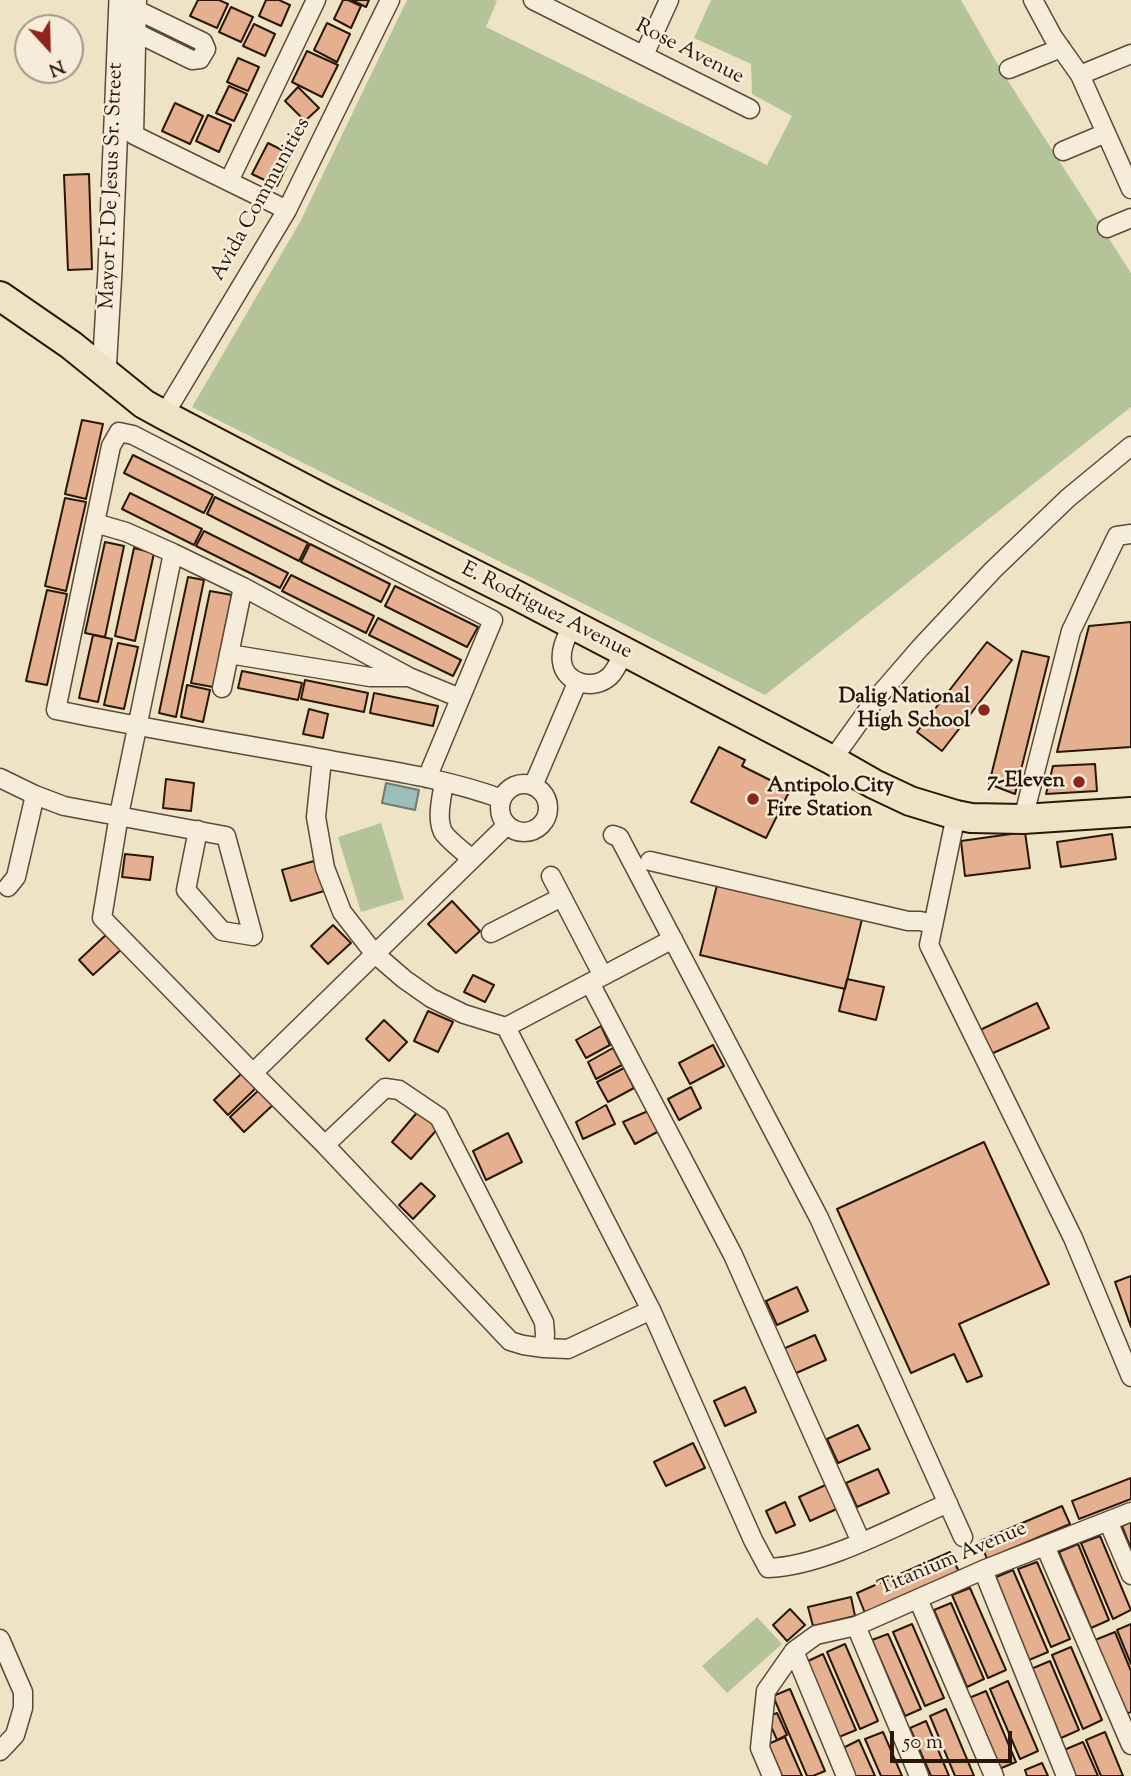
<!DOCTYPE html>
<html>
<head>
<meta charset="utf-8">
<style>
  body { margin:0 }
  #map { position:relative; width:1131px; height:1776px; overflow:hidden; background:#efe3c6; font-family:"Sorts Mill Goudy",serif }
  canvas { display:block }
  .north { position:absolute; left:14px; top:14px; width:70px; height:70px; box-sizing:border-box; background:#f5edda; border:2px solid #a49786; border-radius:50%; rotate:158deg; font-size:19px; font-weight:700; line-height:28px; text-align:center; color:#2a1707 }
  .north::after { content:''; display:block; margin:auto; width:24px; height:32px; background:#8f2418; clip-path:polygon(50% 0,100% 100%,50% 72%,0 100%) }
  .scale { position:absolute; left:890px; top:1731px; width:122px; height:32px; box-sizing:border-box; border:4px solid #2a1707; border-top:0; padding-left:9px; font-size:21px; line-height:24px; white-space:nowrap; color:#2a1707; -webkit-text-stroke:5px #f5edda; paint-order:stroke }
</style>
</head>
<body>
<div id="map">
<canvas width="1131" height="1776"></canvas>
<div class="north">N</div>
<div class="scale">50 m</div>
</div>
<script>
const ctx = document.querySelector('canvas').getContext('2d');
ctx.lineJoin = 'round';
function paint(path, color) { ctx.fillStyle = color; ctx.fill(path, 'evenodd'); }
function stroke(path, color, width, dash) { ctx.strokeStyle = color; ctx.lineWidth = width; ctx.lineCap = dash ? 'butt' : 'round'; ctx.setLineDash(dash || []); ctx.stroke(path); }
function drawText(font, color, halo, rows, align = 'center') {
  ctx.font = font + ' "Sorts Mill Goudy",serif'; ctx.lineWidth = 5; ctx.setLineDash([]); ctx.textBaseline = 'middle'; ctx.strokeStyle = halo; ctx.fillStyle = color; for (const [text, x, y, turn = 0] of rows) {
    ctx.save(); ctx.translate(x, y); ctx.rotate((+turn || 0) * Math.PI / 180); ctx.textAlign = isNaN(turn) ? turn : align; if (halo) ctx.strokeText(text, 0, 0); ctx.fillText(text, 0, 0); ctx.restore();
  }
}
const green = new Path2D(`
  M407,0H494L497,1L486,27L767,165L792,116L752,94L751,64L694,38L711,0H961L1001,70L1131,273V407L765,695L192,407L300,222Z
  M381,823L404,899L361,912L338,837Z
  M757,1617L782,1644L727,1693L702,1666Z`);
const water = new Path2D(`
  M386,783L419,790L415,810L382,803Z`);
const building = new Path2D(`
  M198,0H219L228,4L217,28L190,16Z
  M266,0H279L290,5L281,26L259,16Z
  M343,0H348L361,6L351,28L334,19Z
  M352,0H369L366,7Z
  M231,7L253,17L241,42L219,32Z
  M327,23L350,34L337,62L314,50Z
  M254,24L275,34L265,56L243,46Z
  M307,51L338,65L322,97L292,82Z
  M238,58L259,67L248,91L227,82Z
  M229,86L247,94L234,121L216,113Z
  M298,87L319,108L305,121L285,101Z
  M175,103L203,116L190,144L162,131Z
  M208,115L231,125L219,152L196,141Z
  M268,143L292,155L277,186L252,174Z
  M89,174L92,269L68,270L64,175Z
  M82,420L103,424L86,499L65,494Z
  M133,455L213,495L204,513L124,473Z
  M130,493L202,529L194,545L122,509Z
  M215,497L308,543L299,561L207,514Z
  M65,498L86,502L66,591L45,586Z
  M204,531L288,573L280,588L196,546Z
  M105,542L124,546L105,637L85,633Z
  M310,544L390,584L381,602L301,562Z
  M134,548L154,553L135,641L115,636Z
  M291,575L374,616L366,633L282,591Z
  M188,577L204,580L176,717L159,713Z
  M395,586L478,627L467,647L385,606Z
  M47,590L67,594L47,685L26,681Z
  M210,591L232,595L213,687L191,683Z
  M378,618L461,660L453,676L369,635Z
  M1131,622V747L1057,752L1089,626Z
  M93,635L112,639L98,702L79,698Z
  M987,642L1012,660L942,751L917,732Z
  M118,643L138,647L124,709L104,705Z
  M1022,651L1049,657L1015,794L989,784Z
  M242,671L302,683L298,700L238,688Z
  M305,680L368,693L364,712L301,699Z
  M187,685L210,690L203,722L181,717Z
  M374,693L438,706L433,726L370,713Z
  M309,709L328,714L323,738L303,734Z
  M719,747L745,760L742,766L790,790L766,838L691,802Z
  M1095,764L1097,791L1046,794L1053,766Z
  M166,779L194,783L191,811L163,808Z
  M1025,832L1030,868L965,876L961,841Z
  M1112,834L1116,859L1061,867L1057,842Z
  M125,854L153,857L150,880L122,877Z
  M314,861L324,891L291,901L282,870Z
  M717,885L862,919L845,989L700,955Z
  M452,901L480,931L456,953L428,924Z
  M333,925L351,943L328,964L311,946Z
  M109,932L124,947L93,975L79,960Z
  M473,975L494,985L485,1002L464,992Z
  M847,979L884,987L876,1020L839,1011Z
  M1037,1003L1049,1028L991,1054L980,1030Z
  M428,1011L453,1022L438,1052L414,1041Z
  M384,1020L407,1042L389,1061L366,1039Z
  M601,1026L610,1045L586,1058L576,1040Z
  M713,1045L724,1066L690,1084L679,1063Z
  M613,1048L622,1065L596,1079L588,1062Z
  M624,1068L634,1088L608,1102L597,1082Z
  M244,1071L258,1086L228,1115L214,1100Z
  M691,1087L701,1108L679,1120L668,1099Z
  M261,1088L275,1103L244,1132L230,1117Z
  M606,1105L615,1124L583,1139L576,1122Z
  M420,1109L440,1126L411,1159L392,1142Z
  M648,1111L659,1131L635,1144L623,1122Z
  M508,1133L522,1162L486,1180L473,1151Z
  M984,1142L1049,1284L959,1324L982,1376L967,1382L954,1354L911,1373L837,1209Z
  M421,1183L435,1196L413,1219L399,1205Z
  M1131,1276V1327L1115,1282Z
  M797,1287L808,1311L777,1325L766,1301Z
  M815,1335L826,1360L794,1374L783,1349Z
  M745,1387L756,1412L725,1426L714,1401Z
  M858,1425L870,1449L838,1463L827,1439Z
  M693,1443L705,1468L666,1486L654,1462Z
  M878,1469L889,1493L857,1507L846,1483Z
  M1131,1478V1499L1079,1519L1072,1501Z
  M830,1483L841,1507L810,1521L799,1497Z
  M785,1502L795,1525L776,1533L766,1511Z
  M1062,1506L1070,1524L987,1559L980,1541Z
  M1131,1522V1549L1122,1526Z
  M1100,1536L1131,1610L1113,1619L1081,1543Z
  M1078,1544L1109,1620L1091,1628L1059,1552Z
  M950,1552L959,1572L865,1613L857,1593Z
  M1037,1562L1070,1639L1051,1647L1018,1569Z
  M1013,1570L1048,1652L1029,1660L994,1578Z
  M970,1588L1006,1670L988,1678L952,1595Z
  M851,1597L855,1616L813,1626L808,1607Z
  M951,1603L984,1679L967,1687L934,1610Z
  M790,1609L805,1625L787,1641L773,1625Z
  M912,1624L944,1698L925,1706L893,1632Z
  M1131,1624V1664L1117,1630Z
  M1115,1632L1131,1671V1712L1126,1714L1095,1640Z
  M888,1634L921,1709L905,1716L872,1640Z
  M845,1644L878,1721L860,1729L827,1652Z
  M1071,1647L1102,1720L1083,1729L1052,1655Z
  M823,1654L856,1730L839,1737L806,1662Z
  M1050,1661L1079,1730L1061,1738L1031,1669Z
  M1008,1681L1038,1751L1020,1759L990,1689Z
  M790,1689L825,1771L813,1776H807L773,1696Z
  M986,1691L1016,1762L999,1769L969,1698Z
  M946,1709L974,1776H955L930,1716Z
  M777,1713L787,1735L777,1740L767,1717Z
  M926,1721L949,1776H931L910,1728Z
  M883,1732L902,1776H881L865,1739Z
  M1105,1732L1123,1776H1101L1086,1740Z
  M785,1737L802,1776H782L768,1744Z
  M859,1740L875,1776H855L843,1748Z
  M1083,1742L1098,1776H1075L1064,1750Z
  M1042,1763L1048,1776H1027L1025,1770Z`);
const minor = new Path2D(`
  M137,0L134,135L287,210
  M533,0L750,109
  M1033,0L1053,37L1080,75L1131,189
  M137,33L192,60L200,59L206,49L203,42L137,10
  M644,55L669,0
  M1009,69L1061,48
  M1080,75L1131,54
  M1063,151L1106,133
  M229,181L316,0
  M1107,228L1131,218
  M164,415L287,210L390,0
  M95,523L126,532L173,553L243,587L409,677L460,698
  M173,553L119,815L102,918L253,1073L325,1145L510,1341L523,1345L544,1348L568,1349L651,1310
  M572,625C567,637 560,648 562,662C565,684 594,691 610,676C616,670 620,660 624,652
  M229,654L370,677H409
  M222,688L243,587
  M322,759L316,817L325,868L342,912L374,953L404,979L431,998L464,1014L506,1027L651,1310L753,1540L768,1568C824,1566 896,1526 948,1503
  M832,760L875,700L920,648L993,570L1068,498L1131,446
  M0,778L35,795L64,806L226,836L253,936L222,931L186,890L198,830
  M427,778L493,620L133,435L119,432L111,446L56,710C148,729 242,744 335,761C391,771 448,779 502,799
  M444,782C442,797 436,818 443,832C448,840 464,852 472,859
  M500 808a24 24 0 1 1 48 0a24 24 0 1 1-48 0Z
  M533,786L577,683
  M956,815L929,945L1073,1238L1131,1377
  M1023,819L1071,631L1117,536L1131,534
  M613,835L619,837L819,1218L963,1537
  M650,861L908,921H920L933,924
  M551,876L603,976
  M8,887L16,877L35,795
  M491,933L562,897
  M590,983L733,1255L861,1542
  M506,1027L673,939
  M253,1073L507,825
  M325,1145L385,1088L399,1090L439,1117L544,1322L545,1334L544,1348
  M1108,1521L1131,1575
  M1045,1546L1131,1745
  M983,1570L1066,1776
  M918,1599L994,1776
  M856,1626L919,1776
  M0,1639L23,1692V1708L15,1735L0,1751
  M794,1651L846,1776
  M772,1776L760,1748L766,1691L794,1651L816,1635L856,1626L983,1570L1131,1512`);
const tertiary = new Path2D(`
  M104,373L110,270L121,0`);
const primary = new Path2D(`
  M0,296L71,345L144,404L164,415L326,500L516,595L832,760L874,784L910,801L956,815L971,818L1023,819L1131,812`);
const markers = [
  [984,710,7,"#8f2418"],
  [1079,782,7,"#8f2418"],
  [753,799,7,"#8f2418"]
];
const streetNames = [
  ["Rose Avenue",689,53,27],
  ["Mayor F. De Jesus Sr. Street",113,186,-88],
  ["Avida Communities",262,200,-61],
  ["E. Rodriguez Avenue",546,612,27],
  ["Titanium Avenue",953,1560,-23]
];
const poiNames = [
  ["Dalig National",970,698],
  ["High School",970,722],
  ["7-Eleven",1065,782],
  ["Antipolo City",767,787,"left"],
  ["Fire Station",767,811,"left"]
];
paint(green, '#b5c498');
paint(water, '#9bbdbb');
stroke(water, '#6e7b73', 2);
paint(building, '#e5b090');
stroke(building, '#2a1707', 2);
stroke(minor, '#5b4a37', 21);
stroke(tertiary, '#5b4a37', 26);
stroke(primary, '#2a1707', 32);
stroke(minor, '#f5edda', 18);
stroke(tertiary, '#f5edda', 23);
stroke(primary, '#efe3c6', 28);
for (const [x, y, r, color] of markers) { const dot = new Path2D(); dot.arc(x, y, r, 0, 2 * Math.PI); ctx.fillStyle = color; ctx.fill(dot); stroke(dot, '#f5edda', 2.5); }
drawText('21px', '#2a1707', '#f5edda', streetNames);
drawText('bold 21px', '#2a1707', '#f5edda', poiNames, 'right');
</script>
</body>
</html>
